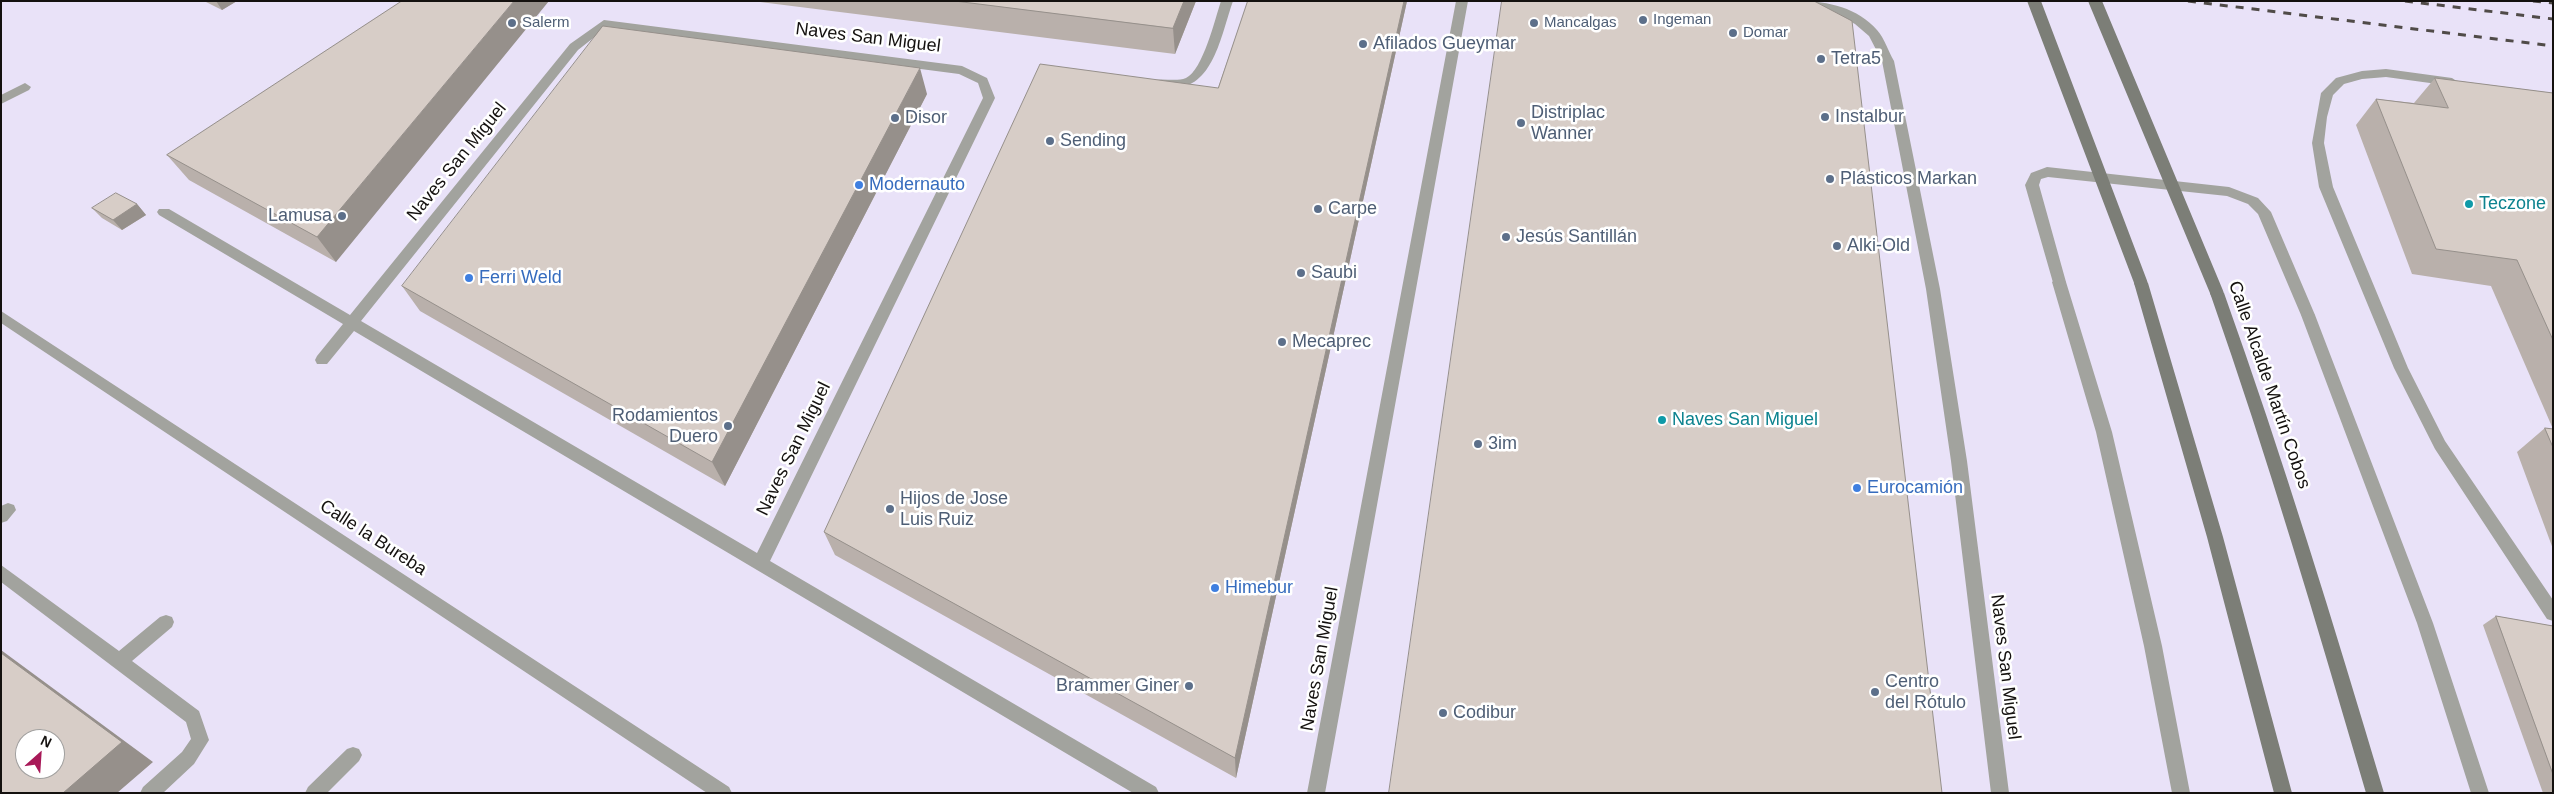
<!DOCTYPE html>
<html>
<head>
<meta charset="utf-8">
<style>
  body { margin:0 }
  #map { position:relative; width:2554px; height:794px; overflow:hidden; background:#f8eee7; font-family:Helvetica,sans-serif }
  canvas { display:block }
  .frame { position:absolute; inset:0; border:2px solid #14110f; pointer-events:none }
  .north { position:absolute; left:15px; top:729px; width:50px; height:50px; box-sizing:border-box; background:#fff; border:1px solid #a1a09f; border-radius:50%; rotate:26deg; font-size:14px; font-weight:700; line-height:20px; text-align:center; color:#14110f }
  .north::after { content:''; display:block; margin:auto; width:18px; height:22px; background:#a81958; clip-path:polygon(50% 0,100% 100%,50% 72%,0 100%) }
</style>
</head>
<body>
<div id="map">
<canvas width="2554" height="794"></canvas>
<div class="frame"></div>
<div class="north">N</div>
</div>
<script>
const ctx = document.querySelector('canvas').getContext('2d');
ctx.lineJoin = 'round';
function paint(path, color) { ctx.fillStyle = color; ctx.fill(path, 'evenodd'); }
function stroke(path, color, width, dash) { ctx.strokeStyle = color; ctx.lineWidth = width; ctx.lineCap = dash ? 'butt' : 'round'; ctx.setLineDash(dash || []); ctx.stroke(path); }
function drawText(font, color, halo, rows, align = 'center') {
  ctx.font = font + ' Helvetica,sans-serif'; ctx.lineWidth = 5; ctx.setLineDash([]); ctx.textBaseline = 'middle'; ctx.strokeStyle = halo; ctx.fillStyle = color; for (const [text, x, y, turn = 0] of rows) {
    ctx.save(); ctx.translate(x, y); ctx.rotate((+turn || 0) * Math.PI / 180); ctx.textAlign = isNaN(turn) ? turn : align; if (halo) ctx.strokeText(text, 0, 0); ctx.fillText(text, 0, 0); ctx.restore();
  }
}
const industrial = new Path2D(`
  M1,1H2553V793H1ZM25,739H55V769H25Z`);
const lane = new Path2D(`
  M1221,1H1233C1219,41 1212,101 1155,86L1153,83L1155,80C1164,78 1176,82 1186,78C1203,70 1215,19 1221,1Z
  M1456,1H1468L1325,793H1307Z
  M1800,1C1828,1 1858,8 1877,30C1885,39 1888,51 1894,61L1940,289L1967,461L2009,793H1991L1951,461L1926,289L1882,61L1869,36L1855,24L1829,10Z
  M604,20L962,66L987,78L995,98L770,561L1156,787L1159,793H1133L354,331L327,364H317L315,360L317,356L343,324L159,215L157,212L159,209H169L350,315L570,44ZM606,28L959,74L978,83L983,98L757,553L361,321L578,50Z
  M2386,69L2452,78L2458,82L2452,86L2386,77L2362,79L2344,84L2333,95L2327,117L2324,143L2333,187L2408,368L2445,441L2553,600V621L2547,619L2435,449L2394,368L2319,187L2312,143L2321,93L2336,78L2362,71Z
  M25,83L31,87L29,90L1,104V95Z
  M2047,167L2229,187L2258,198L2271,212L2315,315L2313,319L2308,320L2301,315L2258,214L2248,204L2227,196L2048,177L2041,179L2039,185L2066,282L2059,287L2054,286L2025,185L2031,173Z
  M8,503L14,505L16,510L7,521L1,523V506Z
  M1,565L119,651L160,617L166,615L172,617L174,622L172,627L132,661L199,711L209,740L194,764L163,793H140L143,787L182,752L191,739L186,722L1,582Z`);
const street = new Path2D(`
  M2059,277L2066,282L2112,432L2162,646L2190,793H2172L2144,646L2096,432L2052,282Z
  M2308,310L2315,315L2433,623L2489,793H2471L2417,623L2301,315Z
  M1,311L729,787L732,793H707L1,323Z
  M353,747L359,749L362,755L359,761L327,793H305L308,787L347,749Z`);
const secondary = new Path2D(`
  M2141,278L2148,283L2223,537L2292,793H2274L2207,537L2134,283Z
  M2217,288L2224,293C2283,458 2334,625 2384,793H2366C2317,625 2268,458 2210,293Z`);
const rail = new Path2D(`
  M2188,1L2553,46
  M2405,1L2553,19
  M2533,1L2553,3`);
const secondaryBridge = new Path2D(`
  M2034,1L2141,283
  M2095,1L2217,293`);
const wall = new Path2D(`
  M204,1H237L222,10Z
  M402,1L336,262L189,180L167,155Z
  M752,1H1196L1175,54Z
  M1248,1H1407L1236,778L835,555L824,532L1218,88Z
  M2435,78L2553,93V429L2491,286L2412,274L2356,125L2376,99L2414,103Z
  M927,94L725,486L420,311L402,286Z
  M137,204L146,215L122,230L102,218L92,208Z
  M2545,428L2553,429V549L2517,452Z
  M2496,616L2553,626V793H2543L2483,625Z`);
const shadedWall = new Path2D(`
  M216,1H237L222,10Z
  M514,1H549L336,262L317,237Z
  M1184,1H1196L1175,54L1173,28Z
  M1404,1H1407L1236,778L1235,758Z
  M920,68L927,94L725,486L712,462Z
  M137,204L146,215L122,230L113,220Z
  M1,650L153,762L117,793H63L1,653Z`);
const building = new Path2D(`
  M402,1H514L317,237L167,155Z
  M955,1H1184L1173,28Z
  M1248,1H1404L1235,758L824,532L1040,64L1218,88Z
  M1502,1H1814L1852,21L1942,793H1389Z
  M603,26L920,68L712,462L402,286Z
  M2435,78L2553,93V340L2517,260L2436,249L2376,99L2448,108Z
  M116,193L137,204L113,220L92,208Z
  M2545,428L2553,429V447Z
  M2496,616L2553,626V774Z
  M1,653L122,742L63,793H1ZM25,739H55V769H25Z`);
const markers = [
  [1643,20,5,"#5c6f8a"],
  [512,23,5,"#5c6f8a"],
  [1534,23,5,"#5c6f8a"],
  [1733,33,5,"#5c6f8a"],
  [1363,44,5,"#5c6f8a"],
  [1821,59,5,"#5c6f8a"],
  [1825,117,5,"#5c6f8a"],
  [895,118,5,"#5c6f8a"],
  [1521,123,5,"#5c6f8a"],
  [1050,141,5,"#5c6f8a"],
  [1830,179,5,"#5c6f8a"],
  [859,185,5,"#3f7fe0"],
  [2469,204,5,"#0f9aa8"],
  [1318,209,5,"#5c6f8a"],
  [342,216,5,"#5c6f8a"],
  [1506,237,5,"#5c6f8a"],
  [1837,246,5,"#5c6f8a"],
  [1301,273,5,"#5c6f8a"],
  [469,278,5,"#3f7fe0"],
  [1282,342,5,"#5c6f8a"],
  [1662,420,5,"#0f9aa8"],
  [728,426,5,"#5c6f8a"],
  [1478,444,5,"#5c6f8a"],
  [1857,488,5,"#3f7fe0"],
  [890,509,5,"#5c6f8a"],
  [1215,588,5,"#3f7fe0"],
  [1189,686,5,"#5c6f8a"],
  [1875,692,5,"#5c6f8a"],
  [1443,713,5,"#5c6f8a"]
];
const farServicenames = [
  ["Ingeman",1653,20],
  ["Salerm",522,23],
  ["Mancalgas",1544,23],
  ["Domar",1743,33]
];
const streetNames = [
  ["Naves San Miguel",868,38,7],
  ["Naves San Miguel",457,162,-51],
  ["Calle Alcalde Martín Cobos",2269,385,71],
  ["Naves San Miguel",794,449,-64],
  ["Calle la Bureba",373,538,33],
  ["Naves San Miguel",1320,659,-80],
  ["Naves San Miguel",2005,667,83]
];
const serviceNames = [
  ["Afilados Gueymar",1373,44],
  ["Tetra5",1831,59],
  ["Distriplac",1531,113],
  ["Wanner",1531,134],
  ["Instalbur",1835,117],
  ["Disor",905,118],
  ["Sending",1060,141],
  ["Plásticos Markan",1840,179],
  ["Carpe",1328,209],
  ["Lamusa",332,216,"right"],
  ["Jesús Santillán",1516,237],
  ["Alki-Old",1847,246],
  ["Saubi",1311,273],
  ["Mecaprec",1292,342],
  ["Rodamientos",718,416,"right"],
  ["Duero",718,437,"right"],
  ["3im",1488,444],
  ["Hijos de Jose",900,499],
  ["Luis Ruiz",900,520],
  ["Centro",1885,682],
  ["del Rótulo",1885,703],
  ["Brammer Giner",1179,686,"right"],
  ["Codibur",1453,713]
];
const shopNames = [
  ["Modernauto",869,185],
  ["Ferri Weld",479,278],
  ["Eurocamión",1867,488],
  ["Himebur",1225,588]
];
const cultureNames = [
  ["Teczone",2479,204],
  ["Naves San Miguel",1672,420]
];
paint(industrial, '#e9e2f8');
paint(lane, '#a2a39e');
paint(street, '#a2a39e');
paint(secondary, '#7c7e77');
stroke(rail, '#504b48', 3, [8, 8]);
stroke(secondaryBridge, '#7c7e77', 13);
paint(wall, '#b9b0ab');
paint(shadedWall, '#96908b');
paint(building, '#d7cdc7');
stroke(building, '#96908b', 1);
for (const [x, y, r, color] of markers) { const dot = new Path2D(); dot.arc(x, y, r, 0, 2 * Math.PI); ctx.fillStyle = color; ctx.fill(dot); stroke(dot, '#fff', 2); }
drawText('15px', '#4e5e75', '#fff', farServicenames, 'left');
drawText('18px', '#14110f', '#fff', streetNames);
drawText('18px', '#4e5e75', '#fff', serviceNames, 'left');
drawText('18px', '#366cbe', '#fff', shopNames, 'left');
drawText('18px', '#0d838f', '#fff', cultureNames, 'left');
</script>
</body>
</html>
